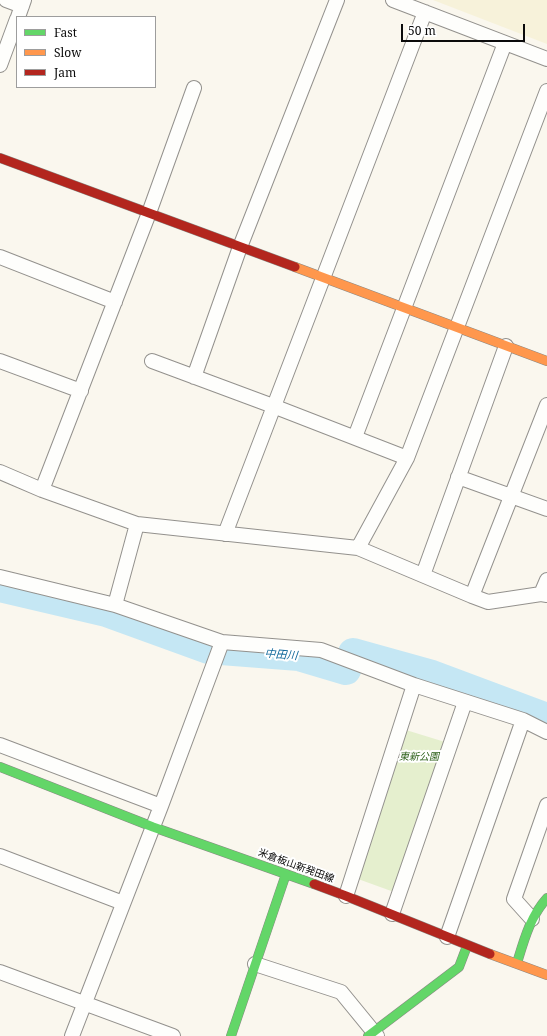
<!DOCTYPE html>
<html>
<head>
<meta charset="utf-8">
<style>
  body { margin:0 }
  #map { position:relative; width:547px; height:1036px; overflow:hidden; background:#faf7ee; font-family:"Noto Serif",serif }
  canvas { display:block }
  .legend { position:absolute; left:16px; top:16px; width:140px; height:72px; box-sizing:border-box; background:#fff; border:1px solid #9d9d9d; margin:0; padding:5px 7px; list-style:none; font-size:12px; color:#0b0b0b }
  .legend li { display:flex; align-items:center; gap:8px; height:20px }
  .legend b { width:20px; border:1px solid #9d9d9d }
  .scale { position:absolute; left:401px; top:24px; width:124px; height:18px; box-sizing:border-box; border:2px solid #0b0b0b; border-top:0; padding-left:5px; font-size:12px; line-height:14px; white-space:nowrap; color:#0b0b0b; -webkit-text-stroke:3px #fff; paint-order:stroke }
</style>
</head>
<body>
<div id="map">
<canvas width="547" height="1036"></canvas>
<ul class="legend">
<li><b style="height:5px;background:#63d668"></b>Fast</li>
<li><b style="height:5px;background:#ff974d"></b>Slow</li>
<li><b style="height:5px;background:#b3261e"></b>Jam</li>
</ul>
<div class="scale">50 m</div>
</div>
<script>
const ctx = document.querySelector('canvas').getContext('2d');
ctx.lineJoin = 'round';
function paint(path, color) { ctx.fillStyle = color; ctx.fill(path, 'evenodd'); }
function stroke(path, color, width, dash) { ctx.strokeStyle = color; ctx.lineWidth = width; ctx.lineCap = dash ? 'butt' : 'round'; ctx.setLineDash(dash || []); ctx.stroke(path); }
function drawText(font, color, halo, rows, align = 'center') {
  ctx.font = font + ' "Noto Serif","Noto Sans JP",serif'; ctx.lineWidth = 4; ctx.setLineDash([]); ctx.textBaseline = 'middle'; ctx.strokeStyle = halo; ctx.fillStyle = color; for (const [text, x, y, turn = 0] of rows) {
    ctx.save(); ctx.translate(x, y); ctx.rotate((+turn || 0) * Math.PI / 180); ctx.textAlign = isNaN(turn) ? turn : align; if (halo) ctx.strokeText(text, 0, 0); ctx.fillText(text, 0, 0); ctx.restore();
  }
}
const farmland = new Path2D(`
  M433,0H547V44Z`);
const green = new Path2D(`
  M406,730L445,742L394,892L358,879Z`);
const river = new Path2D(`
  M0,587L106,612L208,649L299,656L346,670L353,653L432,675L547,718`);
const street = new Path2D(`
  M6,0L22,6
  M393,0L547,59
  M18,17L24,0
  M0,65L17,19
  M0,257L115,302
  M0,361L81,391
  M152,361L273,406L407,458
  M194,377L240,247L337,0
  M355,437L505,43
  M0,472L42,490L137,524L358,548L472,596L488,602L541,594L547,595
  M458,477L547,509
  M42,490L149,213L194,88
  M225,534L425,12
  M358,548L407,458L547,91
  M423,575L506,346
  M0,577L115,605L222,642L321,650L414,685L523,720L547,732
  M541,594L547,580
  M472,596L547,405
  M115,605L137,524
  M0,745L161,806
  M0,856L123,903
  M346,896L414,685
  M392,914L465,702
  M532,919L514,899L547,805
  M447,937L523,720
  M255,964L341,992L377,1036
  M0,972L173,1036
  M72,1036L161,806L222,642`);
const fast = new Path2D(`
  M0,767L153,827L314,884
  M517,963C524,940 530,917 547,898
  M231,1036L286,874
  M368,1036L459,967L467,946`);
const slow = new Path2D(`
  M295,267L547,361
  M490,954L547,975`);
const jam = new Path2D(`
  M0,158L295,267
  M314,884L346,896L490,954`);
const parkNames = [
  ["東新公園",419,757]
];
const streetNames = [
  ["米倉板山新発田線",296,866,20]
];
const waterNames = [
  ["中田川",281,655,5]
];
paint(farmland, '#f7f2da');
paint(green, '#e5efce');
stroke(river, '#c5e7f4', 30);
stroke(street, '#93918d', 16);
stroke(fast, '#898884', 10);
stroke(slow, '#898884', 10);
stroke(jam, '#898884', 10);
stroke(street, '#fefefc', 14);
stroke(fast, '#63d668', 9);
stroke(slow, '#ff974d', 9);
stroke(jam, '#b3261e', 9);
drawText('italic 10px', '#2f621c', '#fff', parkNames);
drawText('10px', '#0b0b0b', '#fff', streetNames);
drawText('italic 11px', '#156b9c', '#fff', waterNames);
</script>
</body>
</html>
